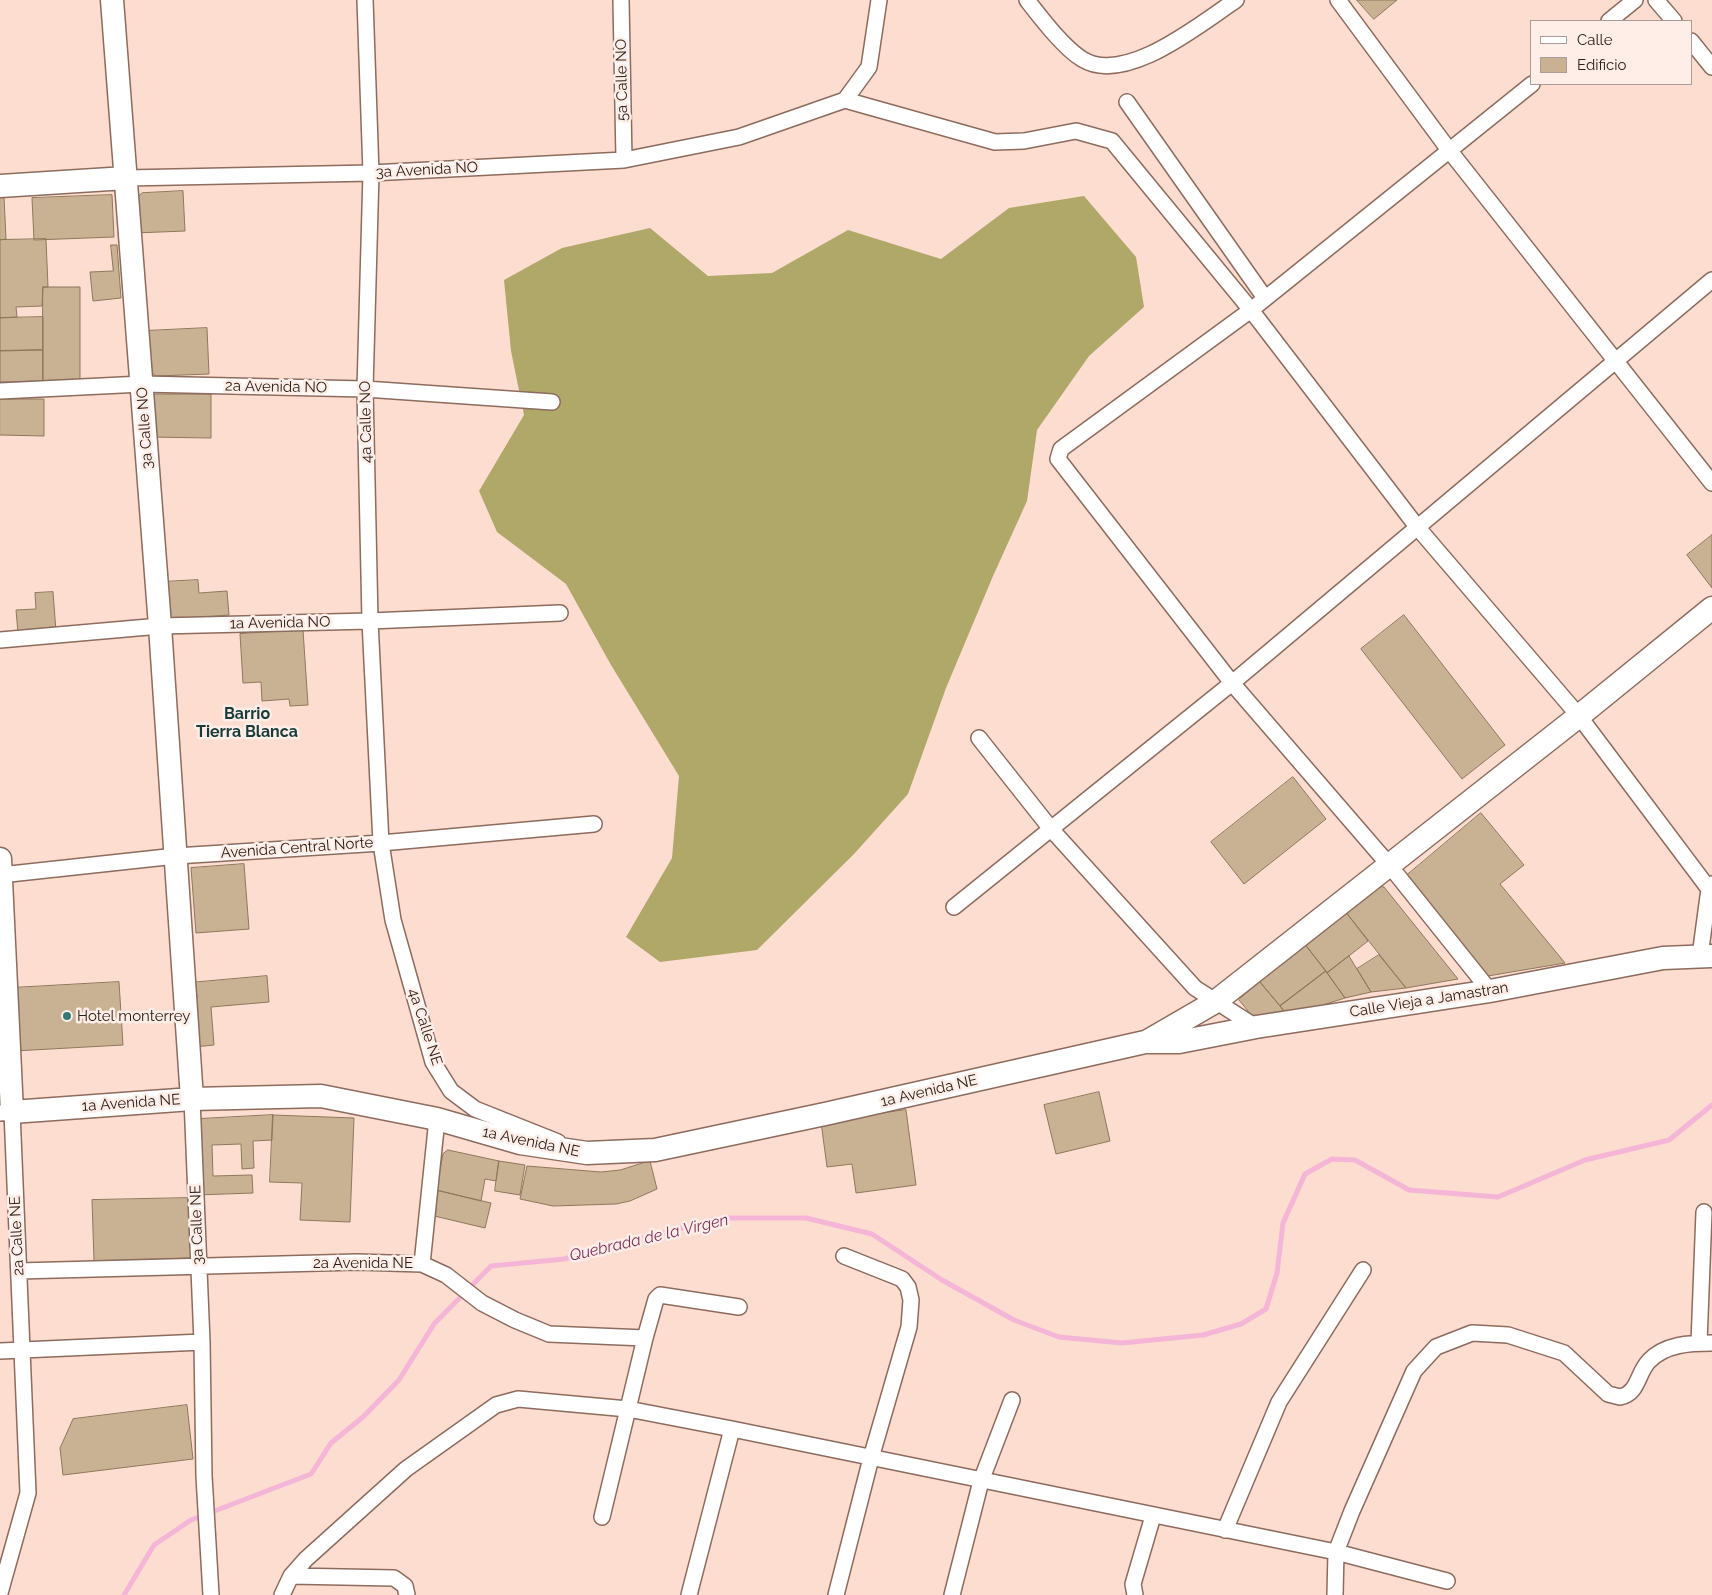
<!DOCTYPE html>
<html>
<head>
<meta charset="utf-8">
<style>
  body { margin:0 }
  #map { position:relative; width:1712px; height:1595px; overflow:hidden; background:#fcddd0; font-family:Raleway,sans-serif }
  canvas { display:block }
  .legend { position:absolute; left:1530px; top:20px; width:162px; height:65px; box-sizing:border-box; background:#feeee7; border:1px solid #ab9c95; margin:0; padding:6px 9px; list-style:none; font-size:15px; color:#2e201a }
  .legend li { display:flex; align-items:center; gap:10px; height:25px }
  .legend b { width:25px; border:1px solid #ab9c95 }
</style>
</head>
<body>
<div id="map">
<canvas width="1712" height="1595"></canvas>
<ul class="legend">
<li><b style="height:6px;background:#fff"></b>Calle</li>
<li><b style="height:14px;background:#c9b193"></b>Edificio</li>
</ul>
</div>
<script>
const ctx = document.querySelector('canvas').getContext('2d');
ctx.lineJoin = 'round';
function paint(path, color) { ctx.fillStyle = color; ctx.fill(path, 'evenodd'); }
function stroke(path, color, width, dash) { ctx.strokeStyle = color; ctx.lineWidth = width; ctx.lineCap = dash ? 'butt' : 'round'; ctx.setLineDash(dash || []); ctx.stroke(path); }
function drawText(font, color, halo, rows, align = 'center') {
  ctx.font = font + ' Raleway,sans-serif'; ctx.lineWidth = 5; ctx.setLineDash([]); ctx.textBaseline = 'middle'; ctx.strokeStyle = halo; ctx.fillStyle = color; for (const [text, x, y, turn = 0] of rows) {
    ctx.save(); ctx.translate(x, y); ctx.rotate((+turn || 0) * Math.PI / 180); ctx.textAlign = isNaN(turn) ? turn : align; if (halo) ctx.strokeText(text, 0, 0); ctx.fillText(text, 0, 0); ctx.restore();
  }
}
const forest = new Path2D(`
  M1084,196L1136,257L1144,307L1089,356L1037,430L1027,501L993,576L946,688L908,794L854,854L757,950L660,962L626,937L672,858L679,776L611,665L566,584L497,532L479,491L524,415L511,351L504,280L562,248L650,228L708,276L772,273L848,230L941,259L1009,208Z`);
const stream = new Path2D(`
  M124,1595L154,1545L191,1520L311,1474L331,1443L363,1417L399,1380L434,1324L491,1266L564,1259L720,1218H806L872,1234L942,1280L1014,1320L1059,1337L1122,1343L1203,1335L1241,1324L1266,1309L1277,1273L1283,1223L1305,1174L1332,1159L1355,1160L1409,1190L1498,1197L1585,1160L1669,1140L1712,1105`);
const building = new Path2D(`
  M1357,0H1397L1374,19Z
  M183,191L185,231L135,233L133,201L142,193Z
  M112,195L114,237L34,240L32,198Z
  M0,197H4L6,239L0,240Z
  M46,239L48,287H43L42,306L16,307L17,317L0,318V240Z
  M111,245H117L121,298L93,301L90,272L113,271Z
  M43,287H80V381H43Z
  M43,317V350L0,351V318Z
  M207,328L209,374L156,376L147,369L145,331Z
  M43,350V381L0,382V351Z
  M154,394H211V438L149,437V404Z
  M0,399H44V436L0,435Z
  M1712,535V588L1687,555Z
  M198,580L199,593L227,591L229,615L165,620L162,582Z
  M53,592L56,631L18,633L16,610L36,609L35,593Z
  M1404,615L1505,745L1462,779L1361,649Z
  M303,630L308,705L290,706L289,699L262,701L261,682L243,683L240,634Z
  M1293,777L1326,819L1244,884L1211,842Z
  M1481,813L1524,865L1500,884L1565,963L1488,976L1406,876Z
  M244,864L249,929L196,933L191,868Z
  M1376,886L1384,887L1458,979L1406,988L1345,911Z
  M1345,911L1368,941L1327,973L1304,943Z
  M1304,943L1326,971L1280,1006L1260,982Z
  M1379,955L1406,988L1371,992L1357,969Z
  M1349,956L1371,992L1345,998L1327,973Z
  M1326,971L1345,998L1288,1016L1280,1006Z
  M267,976L269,1002L211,1007L214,1045L194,1047L189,983Z
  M119,982L123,1045L14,1051L11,988Z
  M1260,982L1280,1006L1288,1016H1252L1239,1000Z
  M1099,1092L1110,1141L1056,1154L1044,1105Z
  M906,1110L916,1185L856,1193L852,1164L827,1167L821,1122Z
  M273,1115L272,1140L253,1141L254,1168L242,1169L241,1144L212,1145L213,1176L252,1175L253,1193L197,1195L199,1119Z
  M273,1115L354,1118L350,1222L300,1220L302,1183L270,1182Z
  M448,1150L499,1161L496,1181L485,1179L481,1201L436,1190L443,1154Z
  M499,1161L525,1165L520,1195L495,1191Z
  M650,1161L657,1189L630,1201L616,1204L553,1206L520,1199L527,1166L601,1172L620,1170Z
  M436,1190L491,1203L485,1228L430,1215Z
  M190,1198L192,1258L94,1261L92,1200Z
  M187,1405L193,1459L63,1475L60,1448L73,1419Z`);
const street = new Path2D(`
  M365,0L371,173L365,389L370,621L381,843L393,920L433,1062L451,1091L475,1109L558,1142
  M621,0L624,160
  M1027,0C1041,18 1063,47 1082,59C1125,86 1200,24 1236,0
  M1338,0L1449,150L1712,483
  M1656,0L1674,21
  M1609,21L1635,0
  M1691,41L1712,67
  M845,100L995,142L1024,141L1076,131L1112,141L1251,310L1418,528L1579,716L1709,889
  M845,100L869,67L879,0
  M1127,102L1265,298
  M126,178L371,173L624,160L739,137L845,100
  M0,391L142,384L365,389L552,402
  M0,640L160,626L370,621L560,613
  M979,738L1051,829L1195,988L1256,1027
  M0,875L176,856L381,843L594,824
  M954,907L1232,683L1712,280
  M1700,956L1709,889L1712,884
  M1490,991L1390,866L1232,683L1058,459L1061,449L1251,310L1532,84
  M192,1099L202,1342L204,1476L211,1595
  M0,1113L12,1112L28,1493L0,1593
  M422,1264L437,1119
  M19,1271L357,1262L422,1264L446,1275L482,1303L515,1320L549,1334L645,1338L602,1517
  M645,1338L656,1299L660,1295L739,1307
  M1699,1343L1704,1212
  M0,1351L202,1342
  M1225,1530L1279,1402L1363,1270
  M291,1576L394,1578L405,1586L407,1595
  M282,1595L291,1576L306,1559L406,1469L496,1405L518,1399L628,1409L732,1429L1336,1552L1447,1581
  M689,1595L732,1429
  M836,1595L871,1458L909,1327L911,1300L908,1287L902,1279L844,1256
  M952,1595L981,1481L1012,1400
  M1135,1595L1133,1584L1153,1516
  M1335,1595L1336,1552L1352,1511L1414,1371L1436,1347L1472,1333L1508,1335L1564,1353L1608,1394L1620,1397C1639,1393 1637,1373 1649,1361C1665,1344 1690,1343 1712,1343`);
const secondary = new Path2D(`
  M112,0L160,626L192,1099
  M0,186L126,178
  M0,859L12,1112L192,1099L321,1096L437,1119L520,1143L587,1153L655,1150L825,1114L1145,1042H1179L1256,1027L1490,991L1663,958L1712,956
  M1146,1042L1215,1002L1579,716L1712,608`);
const markers = [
  [67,1016,5,"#317a76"]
];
const streetNames = [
  ["5a Calle NO",622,80,-91],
  ["3a Avenida NO",427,170,-3],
  ["2a Avenida NO",276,387,1],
  ["4a Calle NO",366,422,-91],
  ["3a Calle NO",145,428,-94],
  ["1a Avenida NO",280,623,-1],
  ["Avenida Central Norte",297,848,-4],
  ["Calle Vieja a Jamastran",1429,1000,-9],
  ["4a Calle NE",425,1027,72],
  ["1a Avenida NE",929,1091,-13],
  ["1a Avenida NE",131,1103,-4],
  ["1a Avenida NE",531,1142,12],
  ["3a Calle NE",197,1225,-92],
  ["2a Calle NE",17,1236,-93],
  ["2a Avenida NE",363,1263]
];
const poiNames = [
  ["Hotel monterrey",77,1016]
];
const neighbourhoodNames = [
  ["Barrio",247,714],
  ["Tierra Blanca",247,732]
];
const waterNames = [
  ["Quebrada de la Virgen",649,1238,-13]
];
paint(forest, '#b0a869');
stroke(stream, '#f4b5d7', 5);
paint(building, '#c9b193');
stroke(building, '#8e785b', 1);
stroke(street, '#8d6b5d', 18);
stroke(secondary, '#8d6b5d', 25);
stroke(street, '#fff', 15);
stroke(secondary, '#fff', 22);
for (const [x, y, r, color] of markers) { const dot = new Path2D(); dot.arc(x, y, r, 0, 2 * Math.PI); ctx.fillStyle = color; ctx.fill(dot); stroke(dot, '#feeee7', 2); }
drawText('15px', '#2e201a', '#feeee7', streetNames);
drawText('15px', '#2e201a', '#feeee7', poiNames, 'left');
drawText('bold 16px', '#193b3a', '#feeee7', neighbourhoodNames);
drawText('italic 16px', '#7a325e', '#feeee7', waterNames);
</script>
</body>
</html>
